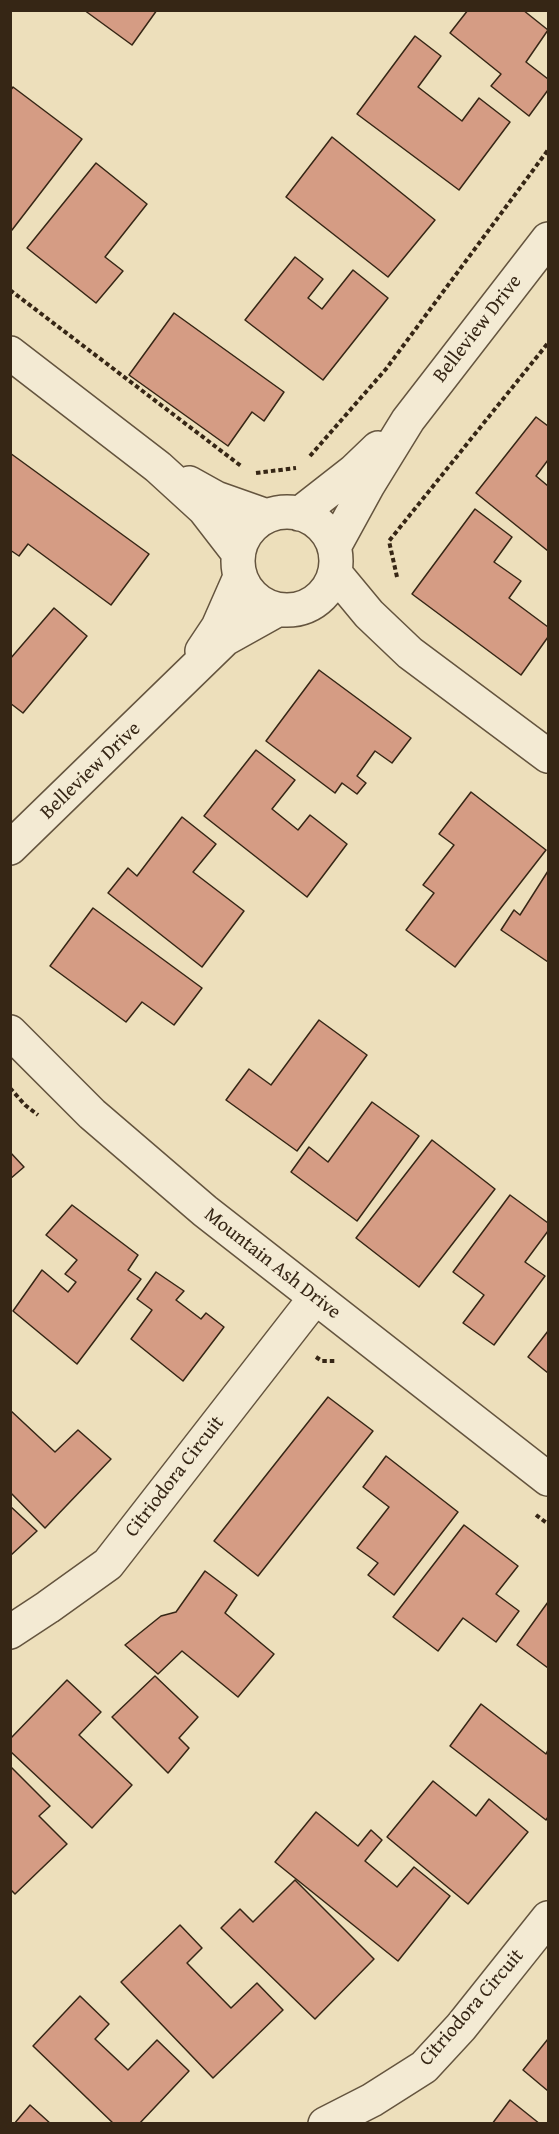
<!DOCTYPE html>
<html>
<head>
<meta charset="utf-8">
<style>
  body { margin:0 }
  #map { position:relative; width:559px; height:2134px; overflow:hidden; background:#eddfbb; font-family:"Gentium Book Plus",serif }
  canvas { display:block }
  .frame { position:absolute; inset:0; border:12px solid #362615; pointer-events:none }
</style>
</head>
<body>
<div id="map">
<canvas width="559" height="2134"></canvas>
<div class="frame"></div>
</div>
<script>
const ctx = document.querySelector('canvas').getContext('2d');
ctx.lineJoin = 'round';
function paint(path, color) { ctx.fillStyle = color; ctx.fill(path, 'evenodd'); }
function stroke(path, color, width, dash) { ctx.strokeStyle = color; ctx.lineWidth = width; ctx.lineCap = dash ? 'butt' : 'round'; ctx.setLineDash(dash || []); ctx.stroke(path); }
function drawText(font, color, halo, rows, align = 'center') {
  ctx.font = font + ' "Gentium Book Plus",serif'; ctx.lineWidth = 5; ctx.setLineDash([]); ctx.textBaseline = 'middle'; ctx.strokeStyle = halo; ctx.fillStyle = color; for (const [text, x, y, turn = 0] of rows) {
    ctx.save(); ctx.translate(x, y); ctx.rotate((+turn || 0) * Math.PI / 180); ctx.textAlign = isNaN(turn) ? turn : align; if (halo) ctx.strokeText(text, 0, 0); ctx.fillText(text, 0, 0); ctx.restore();
  }
}
const building = new Path2D(`
  M84,10H157L132,45Z
  M468,10H523L548,30L526,62L548,79V90L529,116L491,86L501,74L450,33Z
  M415,36L441,56L418,87L462,121L479,98L510,122L459,190L357,114Z
  M13,87L82,139L12,230L10,229V91Z
  M332,137L435,220L388,277L286,197Z
  M96,163L147,204L105,257L123,271L96,303L27,248Z
  M295,257L323,279L308,298L322,309L353,270L388,298L323,380L245,320Z
  M174,313L284,392L264,421L252,412L228,446L129,375Z
  M536,417L548,426V460L536,476L548,486V551L476,493Z
  M10,453L149,554L111,605L28,544L19,556L10,550Z
  M475,509L512,537L494,562L521,581L509,598L548,627V637L521,675L412,594Z
  M54,608L87,636L23,713L10,703V659Z
  M319,670L411,738L392,763L375,751L357,776L366,783L357,794L342,783L335,793L266,741Z
  M256,750L295,780L272,809L298,830L310,815L347,844L307,897L204,816Z
  M471,792L546,850L455,967L406,930L434,893L423,885L454,845L439,834Z
  M182,817L216,844L193,872L244,911L202,967L108,893L128,868L137,876Z
  M548,871V962L501,930L514,910L520,915Z
  M93,908L202,988L174,1025L142,1002L126,1022L50,966Z
  M319,1020L367,1055L297,1151L226,1100L249,1069L271,1085Z
  M372,1102L419,1136L357,1221L291,1172L309,1147L328,1162Z
  M432,1140L495,1189L419,1287L356,1238Z
  M10,1152L24,1167L10,1179Z
  M510,1195L548,1223V1231L525,1262L545,1276L494,1345L463,1323L484,1295L453,1272Z
  M72,1205L138,1255L128,1270L141,1279L77,1364L13,1311L42,1270L68,1292L76,1282L65,1274L77,1260L46,1235Z
  M156,1272L184,1291L176,1300L201,1319L206,1313L224,1327L183,1381L131,1339L152,1310L137,1299Z
  M548,1331V1373L528,1357Z
  M328,1397L373,1431L258,1576L214,1541Z
  M10,1410L55,1452L78,1430L111,1459L45,1528L10,1492Z
  M386,1456L458,1512L394,1595L368,1575L378,1563L357,1548L389,1507L363,1487Z
  M10,1506L37,1531L10,1556Z
  M464,1525L518,1566L496,1594L519,1611L496,1642L463,1618L438,1651L393,1617Z
  M205,1571L237,1595L225,1613L274,1654L238,1697L182,1651L158,1674L125,1645L161,1616L176,1612Z
  M548,1602V1668L517,1645Z
  M155,1676L198,1717L179,1738L189,1748L168,1773L112,1717Z
  M67,1680L101,1712L79,1735L132,1785L92,1828L10,1751V1739Z
  M481,1704L546,1754L548,1750V1817L546,1820L450,1746Z
  M10,1766L50,1806L39,1816L67,1844L15,1894L10,1889Z
  M433,1781L476,1816L489,1799L528,1832L468,1904L387,1837Z
  M316,1812L358,1846L371,1830L382,1840L365,1861L397,1887L414,1867L450,1896L398,1961L275,1862Z
  M295,1880L374,1959L315,2019L221,1928L240,1909L253,1922Z
  M180,1925L202,1948L187,1963L231,2008L257,1983L283,2010L213,2078L121,1982Z
  M80,1996L109,2024L95,2039L128,2070L157,2040L189,2071L139,2124H114L33,2046Z
  M548,2039V2091L523,2070Z
  M510,2100L540,2124H492Z
  M30,2105L51,2124H14Z`);
const path = new Path2D(`
  M10,290L241,466
  M310,456L386,369L548,150
  M256,473L296,468
  M397,577L389,541L548,343
  M10,1088L25,1105L38,1115
  M316,1357L322,1361H337
  M536,1515L548,1524`);
const minor = new Path2D(`
  M10,353L158,467L204,509L238,553
  M189,483L216,498L267,516
  M238 561a49 49 0 1 1 98 0a49 49 0 1 1-98 0Z
  M299,514L354,471L378,448
  M334,547L368,485L408,420L548,239
  M335,573L369,614L410,653L548,756
  M202,651L218,627L240,577
  M10,848L225,639L277,610
  M10,1032L92,1114L205,1211L548,1479
  M10,1632L48,1607L108,1564L315,1298
  M325,2124L372,2100L424,2067L461,2027L548,1918`);
const streetNames = [
  ["Belleview Drive",478,329,-52],
  ["Belleview Drive",91,771,-44],
  ["Mountain Ash Drive",272,1264,38],
  ["Citriodora Circuit",175,1477,-52],
  ["Citriodora Circuit",472,2008,-49]
];
paint(building, '#d59c84');
stroke(building, '#362615', 1.5);
stroke(minor, '#64543e', 36);
stroke(path, '#362615', 4, [4.5, 3]);
stroke(minor, '#f3ead3', 33);
drawText('20px', '#362615', '#f3ead3', streetNames);
</script>
</body>
</html>
